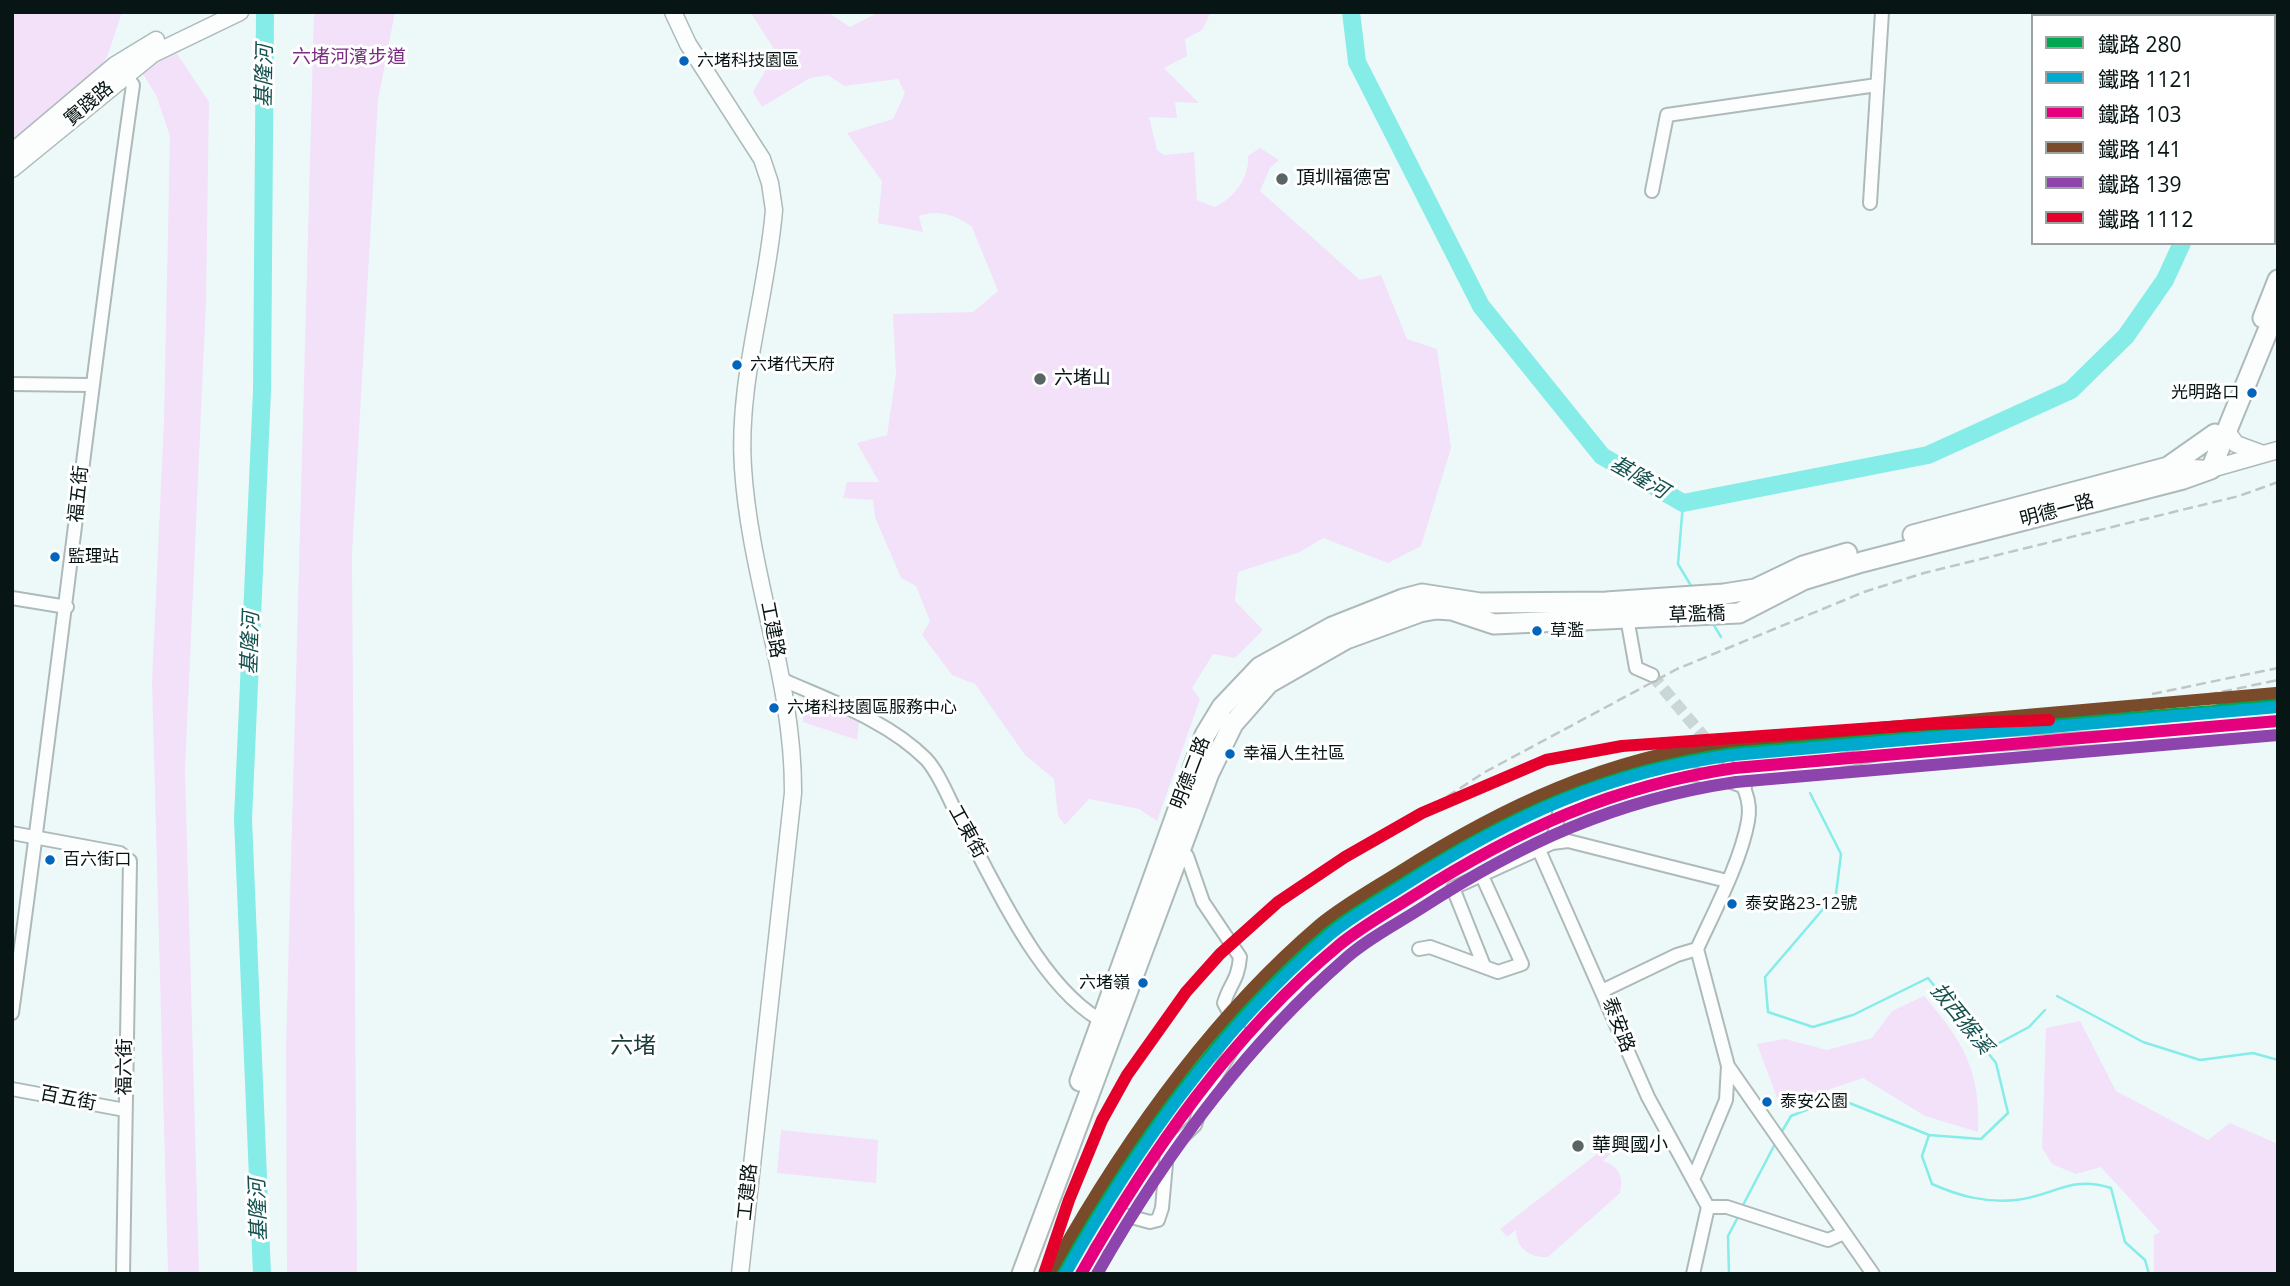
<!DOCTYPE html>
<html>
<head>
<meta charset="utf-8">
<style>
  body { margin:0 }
  #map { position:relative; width:2290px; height:1286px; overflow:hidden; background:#edf9f9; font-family:"Open Sans","Noto Sans TC",sans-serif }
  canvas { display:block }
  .frame { position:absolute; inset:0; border:14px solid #071514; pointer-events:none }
  .legend { position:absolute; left:2031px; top:14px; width:245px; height:231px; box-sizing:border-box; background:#fff; border:2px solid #9ca1a1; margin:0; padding:9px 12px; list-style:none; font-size:21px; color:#071514 }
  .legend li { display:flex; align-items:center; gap:14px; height:35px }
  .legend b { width:35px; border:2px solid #9ca1a1 }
</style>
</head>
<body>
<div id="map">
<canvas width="2290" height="1286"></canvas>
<div class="frame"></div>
<ul class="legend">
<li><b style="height:9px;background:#00a651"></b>鐵路 280</li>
<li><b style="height:9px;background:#00a9ce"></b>鐵路 1121</li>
<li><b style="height:9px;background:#e5007d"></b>鐵路 103</li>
<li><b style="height:9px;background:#7a4b2a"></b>鐵路 141</li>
<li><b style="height:9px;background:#8e44ad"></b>鐵路 139</li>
<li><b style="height:9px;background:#e4002b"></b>鐵路 1112</li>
</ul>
</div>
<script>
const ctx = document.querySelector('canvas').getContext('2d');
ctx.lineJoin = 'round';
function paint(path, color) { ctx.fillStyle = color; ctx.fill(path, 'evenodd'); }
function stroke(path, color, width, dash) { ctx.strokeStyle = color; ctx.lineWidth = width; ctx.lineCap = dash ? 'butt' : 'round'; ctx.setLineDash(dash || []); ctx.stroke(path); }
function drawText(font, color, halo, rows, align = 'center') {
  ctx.font = font + ' "Open Sans","Noto Sans TC",sans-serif'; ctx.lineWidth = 6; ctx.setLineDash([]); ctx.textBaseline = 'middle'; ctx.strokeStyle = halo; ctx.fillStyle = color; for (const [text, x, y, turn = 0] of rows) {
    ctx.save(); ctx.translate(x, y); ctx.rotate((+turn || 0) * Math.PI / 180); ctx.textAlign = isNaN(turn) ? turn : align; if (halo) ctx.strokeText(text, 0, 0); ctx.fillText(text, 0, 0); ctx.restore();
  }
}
const green = new Path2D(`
  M12,12H122L107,57L92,77L12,145Z
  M314,12H395L378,100L352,554L357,1274H287L286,1046Z
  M827,12L850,27L879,12H1211L1202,30L1185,39L1187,56L1164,68L1199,103L1175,102L1177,118L1149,117L1157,150L1164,155L1194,152L1197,200L1215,207C1234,198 1250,177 1248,156L1260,148L1279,160L1270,168L1260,191L1360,280L1381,275L1407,339L1437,349L1451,448L1421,546L1388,563L1323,538L1300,552L1238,572L1235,601L1263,630L1235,658L1213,654L1192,688L1200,699L1157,821L1139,809L1089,799L1065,825L1058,816L1054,779L1025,755L975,684L952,675L922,635L930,621L916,586L901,578L875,517L873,500L843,498L847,482H879L857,443L887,435L896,374L893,314L973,312L998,291L972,227C956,215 937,209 919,216L923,232L878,223L882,181L847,133L893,119L905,93L898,79L844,86L828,75L810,78L762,107L753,92L776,52L751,13Z
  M174,49L209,102L206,301L185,770L199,1274H168L152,682L164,419L170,136L156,95L141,71Z
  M803,697L859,722L857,740L803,722Z
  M1924,996C1963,1041 1981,1071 1978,1132L1925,1116L1863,1078L1780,1106L1757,1044L1785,1039L1827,1050L1872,1038L1892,1011Z
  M2080,1021L2116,1091L2208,1140L2230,1123L2278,1144V1274H2154V1235L2160,1232L2101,1167L2076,1174L2052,1164L2042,1148L2046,1028Z
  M781,1130L878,1140L876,1183L777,1173Z
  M1606,1147L1612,1153L1603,1161C1619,1166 1624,1177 1620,1193L1548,1257C1531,1258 1516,1249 1516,1230L1507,1237L1500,1229Z`);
const stream = new Path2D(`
  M1683,503L1678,564L1693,589
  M1712,622L1721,637
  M2057,996L2143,1042L2200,1060L2253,1053L2278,1060
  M1986,1050L2029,1027L2045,1010
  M1781,1133L1791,1116L1837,1098L1929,1135L1981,1139L2008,1113L1996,1063L1928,978L1853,1015L1813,1027L1768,1012L1765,977L1836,894L1841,854L1810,793
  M1929,1135L1922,1156L1932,1184C1959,1196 1985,1203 2016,1200C2055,1196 2068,1175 2111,1188L2125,1242L2145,1260L2149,1274
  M1742,1207L1776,1142
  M1729,1274L1728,1236L1738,1217`);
const river = new Path2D(`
  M1351,12L1357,62L1481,306L1602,456L1683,503L1928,455L2071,390L2126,336L2165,280L2182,243
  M2257,16V12
  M262,1274L243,819L262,391L265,12`);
const minorTunnel = new Path2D(`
  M1652,675L1729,767`);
const minor = new Path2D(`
  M1652,191L1667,115L1877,85
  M1870,203L1882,12
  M12,384L90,385
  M12,598L67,607
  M1626,612L1636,668L1652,675
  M781,679C830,701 887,720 926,759C939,773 948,797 957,814C993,878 1040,992 1108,1024
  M1741,778L1905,749L2278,728
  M12,833L120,853L130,861L123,1274
  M1552,843L1561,805C1617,776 1685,762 1745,787
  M1539,850L1648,1097L1708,1207L1693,1274
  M1419,949L1430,947L1498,972L1522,964L1482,876
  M1697,949L1728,1066L1873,1274
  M1484,966L1453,888L1552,843L1568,841L1727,881
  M1602,991L1677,955L1697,949C1714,912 1741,861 1748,821C1752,801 1743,780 1729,767
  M12,1013C55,704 89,394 133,85L121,70
  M12,1089L125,1110
  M1694,1177L1726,1100L1728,1066
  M1708,1207H1727L1828,1240L1844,1233
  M1088,1274L1097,1249L1124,1215L1150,1222L1158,1220L1162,1208L1167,1152L1195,1125L1205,1094L1238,1040L1239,1031L1224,1003C1230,983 1238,981 1240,957L1203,902L1187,856`);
const tertiary = new Path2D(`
  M673,12L688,44L762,159L770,183L774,210C767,296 737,381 743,468C750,578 794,682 793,793L740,1274
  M12,152L115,65L156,40
  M12,169L153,54L240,12
  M2228,433L2236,444L2263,454
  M2168,467L2211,469L2278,450`);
const primary = new Path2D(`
  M2263,318L2278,280
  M1913,535L2168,467L2215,434
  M1080,1081L1205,735L1222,707L1260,667L1332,627L1403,599L1422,594L1480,603L1606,602L1724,594L1755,589L1803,566L1847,553
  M1022,1274L1209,773L1233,724L1269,683L1346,639L1420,612L1436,609L1452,610L1494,624L1739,613L1803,580L1862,562L2183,479L2211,469L2278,306`);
const rail = new Path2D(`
  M2152,694L2278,668
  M1954,723L2197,697L2278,680
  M1880,736L1930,724
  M1685,742L1730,748
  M1422,813L1485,772L1677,669L1864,592L1924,573L2239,496L2278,482`);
const rail1 = new Path2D(`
  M1058,1274L1130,1153L1228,1032L1288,965L1329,929L1474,832L1515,812L1580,784L1714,750L2213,711L2278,700`);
const rail2 = new Path2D(`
  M1065,1274C1135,1150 1219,1030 1327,937C1351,916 1380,901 1406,884C1512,816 1608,772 1733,755L2278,707`);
const rail3 = new Path2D(`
  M1081,1274C1149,1154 1232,1034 1338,946C1361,927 1388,912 1413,896C1517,830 1612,786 1735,768L2278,721`);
const rail4 = new Path2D(`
  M1053,1267C1123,1142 1209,1019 1319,925C1343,905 1372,889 1399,872C1506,804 1604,759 1731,741L2276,693`);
const rail5 = new Path2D(`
  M1097,1274C1163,1158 1244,1047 1345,959C1367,939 1395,925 1420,909C1522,843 1615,800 1736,782L2278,735`);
const rail6 = new Path2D(`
  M1044,1274L1069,1200L1102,1120L1127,1075L1186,992L1220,954L1278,902L1345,857L1422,813L1546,760L1622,746L1930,724L2049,720`);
const markers = [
  [684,61,6,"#0065bd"],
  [1282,179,7,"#586564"],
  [737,365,6,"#0065bd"],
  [1040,379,7,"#586564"],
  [2252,393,6,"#0065bd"],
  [55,557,6,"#0065bd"],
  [1537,631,6,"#0065bd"],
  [774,708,6,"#0065bd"],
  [1230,754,6,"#0065bd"],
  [50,860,6,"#0065bd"],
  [1732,904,6,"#0065bd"],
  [1143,983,6,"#0065bd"],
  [1767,1102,6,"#0065bd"],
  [1578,1146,7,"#586564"]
];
const busNames = [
  ["六堵科技園區",697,61],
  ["六堵代天府",750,365],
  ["光明路口",2239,393,"right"],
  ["監理站",68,557],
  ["草濫",1550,631],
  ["六堵科技園區服務中心",787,708],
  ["幸福人生社區",1243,754],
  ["百六街口",63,860],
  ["泰安路23-12號",1745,904],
  ["六堵嶺",1130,983,"right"],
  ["泰安公園",1780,1102]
];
const parkNames = [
  ["六堵河濱步道",349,58]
];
const streetNames = [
  ["實踐路",89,104,-40],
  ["福五街",79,494,-84],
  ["明德一路",2057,511,-15],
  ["草濫橋",1697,615,-2],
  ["工建路",772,630,79],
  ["明德二路",1191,773,-69],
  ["工東街",967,832,61],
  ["泰安路",1618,1025,69],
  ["福六街",125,1067,-89],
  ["百五街",68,1099,11],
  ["工建路",748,1192,-84]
];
const poiNames = [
  ["頂圳福德宮",1296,179],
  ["六堵山",1054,379],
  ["華興國小",1592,1146]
];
const waterNames = [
  ["基隆河",265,76,-89],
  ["基隆河",1639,478,30],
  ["基隆河",251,643,-88],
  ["拔西猴溪",1961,1019,51],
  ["基隆河",259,1210,-92]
];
const quarterNames = [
  ["六堵",633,1046]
];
paint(green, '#f2e1f9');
stroke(stream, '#85ece8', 2.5);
stroke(river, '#85ece8', 18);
stroke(minorTunnel, '#cad7d7', 12, [12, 6]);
stroke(minor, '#aebaba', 16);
stroke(tertiary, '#aebaba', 19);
stroke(primary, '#aebaba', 23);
stroke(minor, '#fcfefe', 12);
stroke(tertiary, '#fcfefe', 16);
stroke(primary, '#fcfefe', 19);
stroke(rail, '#c1c5c5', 2.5, [10, 5]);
stroke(rail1, '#00a651', 12);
stroke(rail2, '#00a9ce', 12);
stroke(rail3, '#e5007d', 12);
stroke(rail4, '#7a4b2a', 12);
stroke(rail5, '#8e44ad', 12);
stroke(rail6, '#e4002b', 12);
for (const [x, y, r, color] of markers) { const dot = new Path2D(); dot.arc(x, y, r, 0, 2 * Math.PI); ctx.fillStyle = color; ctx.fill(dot); stroke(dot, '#fff', 2.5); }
drawText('17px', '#071514', '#fff', busNames, 'left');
drawText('19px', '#7a2d81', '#fff', parkNames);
drawText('19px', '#071514', '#fff', streetNames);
drawText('19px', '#071514', '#fff', poiNames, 'left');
drawText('italic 21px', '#13514f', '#fff', waterNames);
drawText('23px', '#1a3a39', '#fff', quarterNames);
</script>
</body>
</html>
